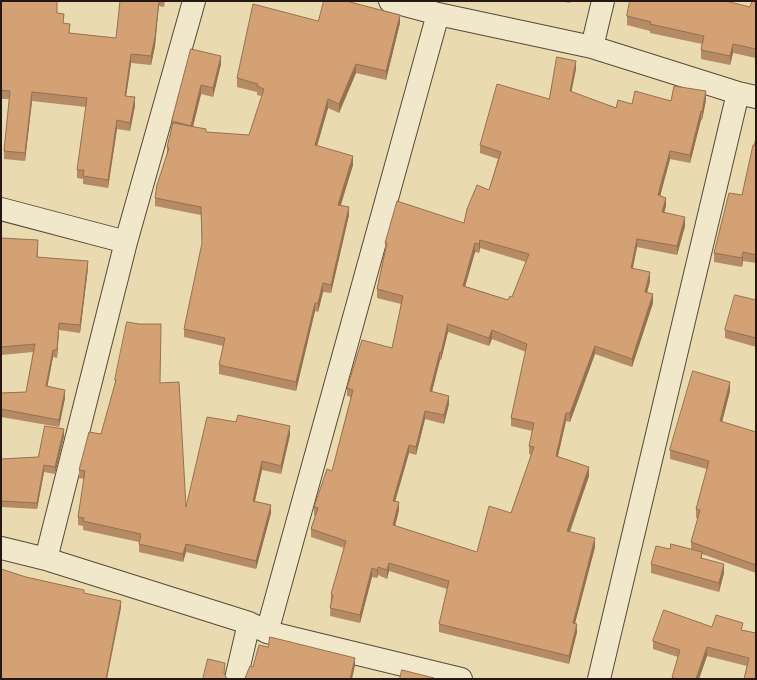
<!DOCTYPE html>
<html>
<head>
<meta charset="utf-8">
<style>
  body { margin:0 }
  #map { position:relative; width:757px; height:680px; overflow:hidden; background:#e9dbaf; font-family:Alegreya,serif }
  canvas { display:block }
  .frame { position:absolute; inset:0; border:2px solid #251812; pointer-events:none }
</style>
</head>
<body>
<div id="map">
<canvas width="757" height="680"></canvas>
<div class="frame"></div>
</div>
<script>
const ctx = document.querySelector('canvas').getContext('2d');
ctx.lineJoin = 'round';
function stroke(path, color, width, dash) { ctx.strokeStyle = color; ctx.lineWidth = width; ctx.lineCap = dash ? 'butt' : 'round'; ctx.setLineDash(dash || []); ctx.stroke(path); }
function paint(path, color) { ctx.fillStyle = color; ctx.fill(path, 'evenodd'); }
const minor = new Path2D(`
  M390,1L438,14L592,47L738,93L756,97
  M592,47L603,1
  M1,209L126,242
  M1,548L46,559L249,623L267,632L461,679
  M46,559L126,242L194,1
  M267,632L438,14
  M236,679L249,623
  M599,679L738,93`);
const wall = new Path2D(`
  M1,1L57,13L70,33L116,38L120,1H165L164,7L159,6L155,46L151,65L131,63L126,96L135,106L130,131L117,129L108,188L83,184V179L77,178V170L86,107L32,101L25,161L4,159V151L9,99H1Z
  M560,1H571L570,3Z
  M756,1V58L733,53L730,65L701,59V50L702,44L650,33V31L627,25V16L750,7Z
  M318,21L400,23L386,80L356,73L339,113L328,108L317,146L353,165L341,205L349,215L331,293L323,292L318,312L315,311L296,391L219,374V365L223,346L184,337V329L202,244L201,215L155,206V198L167,155V147L172,125V121L191,49L221,64L213,97L201,94L193,127L206,133L249,135L262,96L257,95V92L237,87V78Z
  M576,69L571,92L616,108L632,104L706,100L702,120H701L690,163L670,159L660,196L666,206L664,212L685,226L677,255L637,247L633,268L650,281L647,293L653,303L632,367L595,354L570,422L566,421L558,456L589,476L570,532L595,547L575,623L577,632L569,664L439,632V624L447,589L389,571L387,579L378,575L377,578L372,577L360,623L330,616L331,594L344,548L311,537V529L315,516L314,515V507L332,471L351,397L347,396V388L392,348L401,304L377,298V289L385,250V243L464,223L489,190L498,159L480,153V145L549,99ZM480,248L526,262L512,297L508,300L465,286L475,252L479,253ZM448,332L489,346L492,339L526,352L511,418V426L532,431L529,446V454L531,455L511,513L477,552L395,526L399,510L395,501L409,453L416,455L425,419L444,424L449,404L432,392L440,360H441Z
  M756,138V263L743,261L742,267L714,262V253L742,195Z
  M1,238L38,248V257L88,268L80,333L59,330L57,358L53,357L47,387L65,398L59,427L1,417V393L26,392L33,352L1,355Z
  M756,300V347L725,338V330Z
  M115,380L160,383L186,507L290,435L281,474L262,470L255,501L271,513L256,569L186,552L183,562L139,552V542L83,530V526L78,525V517L84,479L79,478V470L101,434L115,385Z
  M730,391L722,422L756,432V573L702,554V558L724,573L719,592L651,573V564L670,549H691V542L698,518H696V509L707,469L670,459V450Z
  M64,436L55,474L44,472L37,509L1,507V459L38,457Z
  M712,627L743,630L756,633L747,666L707,656L699,679H672L678,657L653,649V641Z`);
const shadedWall = new Path2D(`
  M159,1L155,46L151,65V56Z
  M400,15V23L386,80V71Z
  M733,44V53L730,65V56Z
  M131,54V63L125,104V96Z
  M221,56V64L213,97V88Z
  M576,61V69L570,99V91Z
  M356,64V73L339,113V104Z
  M201,85V94L191,134V126Z
  M706,91V100L702,120V112Z
  M32,92V101L25,161V153Z
  M135,97V106L130,131V123Z
  M328,99V108L315,153V145Z
  M701,111V120L690,163V155Z
  M117,120V129L108,188V180Z
  M670,151V159L658,204V195Z
  M353,156V165L338,213V205Z
  M666,198V206L662,220V212Z
  M349,207V215L331,293V285Z
  M685,217V226L677,255V246Z
  M637,239V247L631,276V268Z
  M480,240V248L479,253V244Z
  M475,243V252L463,294V286Z
  M743,252V261L742,267V258Z
  M88,261V268L80,333V325Z
  M650,272V281L645,300V292Z
  M323,283V292L318,312V303Z
  M653,294V303L632,367V359Z
  M315,303V311L296,391V382Z
  M59,323V330L57,358V350Z
  M448,324V332L441,360V352Z
  M492,330V339L489,346V338Z
  M595,346V354L570,422V413Z
  M53,350V357L46,394V386Z
  M440,352V360L430,399V391Z
  M730,382V391L720,430V421Z
  M65,390V398L59,427V420Z
  M449,396V404L444,424V415Z
  M425,411V419L416,455V447Z
  M566,413V421L556,464V456Z
  M290,426V435L281,474V466Z
  M64,429V436L55,474V467Z
  M409,445V453L393,509V501Z
  M262,461V470L253,509V501Z
  M44,465V472L37,509V503Z
  M589,467V476L567,539V531Z
  M399,502V510L393,534V525Z
  M271,505V513L256,569V561Z
  M595,538V547L573,631V623Z
  M186,544V552L183,562V554Z
  M389,563V571L387,579V570Z
  M724,564V573L719,592V583Z
  M378,567V575L377,578V570Z
  M372,568V577L360,623V615Z
  M121,601V608L107,679H106Z
  M577,624V632L569,664V656Z
  M707,647V656L699,679H696Z
  M355,658V666L352,679H350Z`);
const building = new Path2D(`
  M1,1H57V13L64,14L63,23L70,24L69,33L116,38L120,1H159L155,37L151,56L131,54L125,96L135,97L130,123L117,120L108,180L83,176L84,170H77L87,98L32,92L25,153L4,151L10,91L1,90Z
  M324,1H346L400,15L386,71L356,64L339,104L328,99L315,145L353,156L338,205L349,207L331,285L323,283L318,303H315L296,382L219,365L225,338L184,329L202,243L201,207L155,198L157,185L169,148L167,147L173,123L206,129V132L249,135L264,89L257,86L258,84L237,78L253,4L318,21Z
  M630,1H726L750,7L752,1H756V49L733,44L730,56L701,50L704,36L650,24L651,22L627,16Z
  M191,49L221,56L213,88L201,85L191,126L172,121Z
  M557,57L576,61L570,91L616,108L618,100L632,104L635,91L671,101L674,86L706,91L702,112L701,111L690,155L670,151L658,195L666,198L662,212L685,217L677,246L637,239L631,268L650,272L645,292L653,294L632,359L595,346L570,413H566L556,456L589,467L567,531L595,538L573,623L577,624L569,656L439,624L449,581L389,563L387,570L378,567L377,570L372,568L360,615L330,608L333,595L331,594L346,541L311,529L318,508L314,507L327,469L332,471L353,390L347,388L362,340L392,348L403,296L377,289L387,243H385L397,201L464,223L467,209L477,185L489,190L501,152L480,145L497,84L549,99ZM480,240L529,254L512,297L510,296L508,300L463,286L475,243L479,244ZM448,324L489,338L492,330L527,344L511,418L534,423L529,446L534,447L511,513L489,506L477,552L393,525L399,502L393,501L409,445L416,447L425,411L444,415L449,396L430,391L440,352H441Z
  M756,138V255L743,252L742,258L714,253L729,193L742,195L753,145H754Z
  M1,238L38,240L37,257L88,261L80,325L59,323L57,350H53L46,386L65,390L59,420L1,409V393L26,392L35,344L1,347Z
  M735,295L756,300V338L725,330Z
  M127,322L139,324H161L160,383L179,382L186,507L207,417L236,422L238,415L290,426L281,466L262,461L253,501L271,505L256,561L186,544L183,554L139,544L141,534L83,521L84,518L78,517L85,471L79,470L89,432L101,434L116,380H115Z
  M693,371L730,382L720,421L756,432V565L691,542L700,510L696,509L709,461L670,450Z
  M45,426L64,429L55,467L44,465L37,503L1,501V459L38,457Z
  M671,544L702,552L701,558L724,564L719,583L651,564L656,546L670,549Z
  M1,569L26,577L84,590V593L121,601L106,679H1Z
  M664,610L712,627L716,615L743,623L741,630L756,633V679H744L749,658L707,647L696,679H676L672,677L680,650L653,641Z
  M270,637L355,658L350,679H245V678L250,666L253,667L259,645L268,647Z
  M208,659L225,663L224,673L227,679H203Z
  M402,670L434,678L433,679H400Z`);
stroke(minor, '#564939', 24);
stroke(minor, '#f1e8cb', 22);
paint(wall, '#b58a64');
paint(shadedWall, '#947151');
paint(building, '#d3a174');
stroke(building, '#947151', 1);
</script>
</body>
</html>
